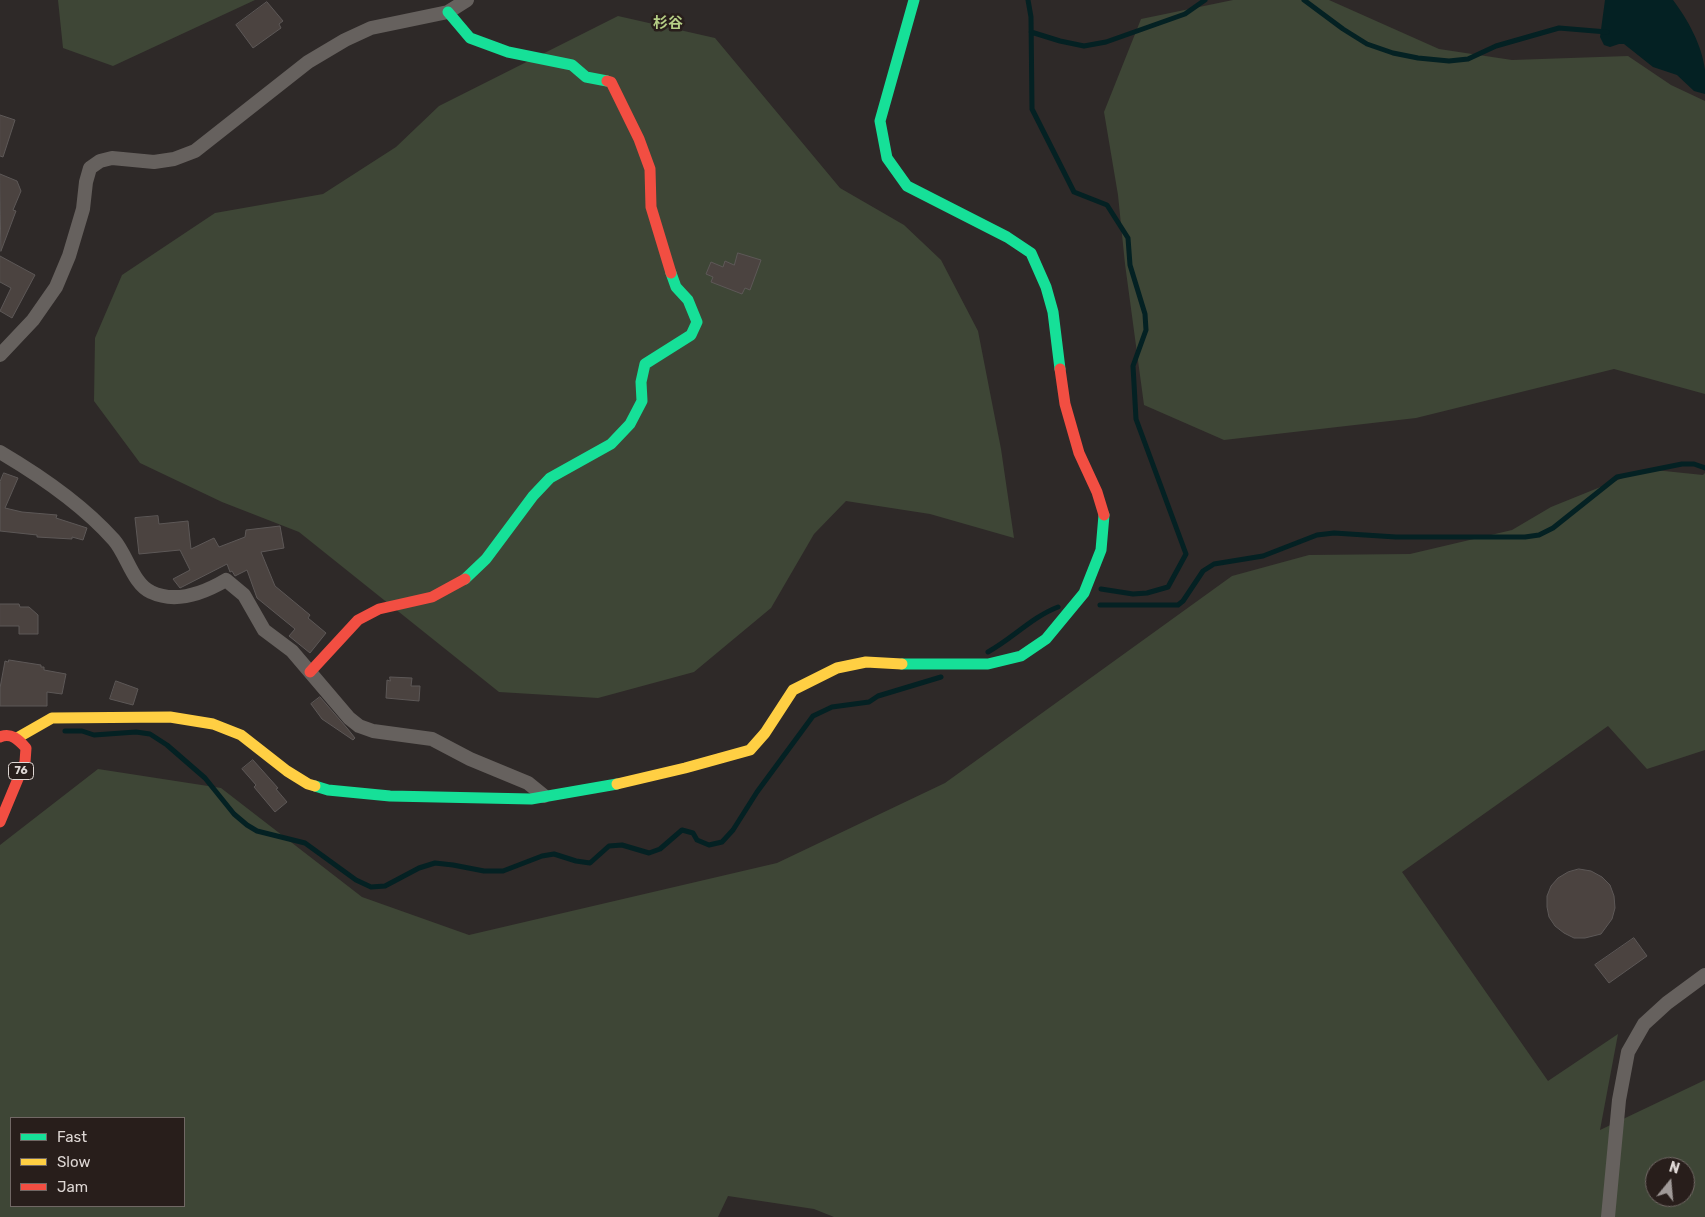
<!DOCTYPE html>
<html>
<head>
<meta charset="utf-8">
<style>
  body { margin:0 }
  #map { position:relative; width:1705px; height:1217px; overflow:hidden; background:#2e2928; font-family:Rubik,sans-serif }
  canvas { display:block }
  .legend { position:absolute; left:10px; top:1117px; width:175px; height:90px; box-sizing:border-box; background:#281e1b; border:1px solid #716865; margin:0; padding:6px 9px; list-style:none; font-size:15px; color:#ded7d4 }
  .legend li { display:flex; align-items:center; gap:10px; height:25px }
  .legend b { width:25px; border:1px solid #716865 }
  .north { position:absolute; left:1645px; top:1157px; width:50px; height:50px; box-sizing:border-box; background:#281e1b; border:1px solid #716865; border-radius:50%; rotate:17deg; font-size:14px; font-weight:700; line-height:20px; text-align:center; color:#ded7d4 }
  .north::after { content:''; display:block; margin:auto; width:18px; height:22px; background:#a09a98; clip-path:polygon(50% 0,100% 100%,50% 72%,0 100%) }
</style>
</head>
<body>
<div id="map">
<canvas width="1705" height="1217"></canvas>
<ul class="legend">
<li><b style="height:6px;background:#16e098"></b>Fast</li>
<li><b style="height:6px;background:#ffcf43"></b>Slow</li>
<li><b style="height:6px;background:#f24e42"></b>Jam</li>
</ul>
<div class="north">N</div>
</div>
<script>
const ctx = document.querySelector('canvas').getContext('2d');
ctx.lineJoin = 'round';
function paint(path, color) { ctx.fillStyle = color; ctx.fill(path, 'evenodd'); }
function stroke(path, color, width, dash) { ctx.strokeStyle = color; ctx.lineWidth = width; ctx.lineCap = dash ? 'butt' : 'round'; ctx.setLineDash(dash || []); ctx.stroke(path); }
function drawText(font, color, halo, rows, align = 'center') {
  ctx.font = font + ' Rubik,"Noto Sans JP",sans-serif'; ctx.lineWidth = 5; ctx.setLineDash([]); ctx.textBaseline = 'middle'; ctx.strokeStyle = halo; ctx.fillStyle = color; for (const [text, x, y, turn = 0] of rows) {
    ctx.save(); ctx.translate(x, y); ctx.rotate((+turn || 0) * Math.PI / 180); ctx.textAlign = isNaN(turn) ? turn : align; if (halo) ctx.strokeText(text, 0, 0); ctx.fillText(text, 0, 0); ctx.restore();
  }
}
const green = new Path2D(`
  M58,0H255L113,66L63,48Z
  M1233,0H1329L1439,49L1512,60L1628,56L1671,85L1705,101V394L1614,369L1416,418L1224,440L1144,405L1125,264L1118,195L1104,112L1141,19Z
  M618,16L715,38L840,188L904,225L941,260L978,331L1001,449L1014,538L930,514L846,501L814,534L771,608L694,672L598,698L499,692L299,532L222,502L140,463L94,401L95,338L122,275L215,213L323,194L396,147L439,106Z
  M1645,469L1703,475L1705,473V750L1647,769L1608,726L1402,872L1548,1081L1618,1034L1600,1130L1705,1080V1217H834L814,1209L728,1196L718,1217H0V845L98,769L221,788L362,897L469,935L777,863L945,783L1232,576L1309,555L1410,554L1512,530L1551,507ZM11,1118H184V1206H11ZM1655,1167H1685V1197H1655Z`);
const water = new Path2D(`
  M1605,0H1673C1688,20 1702,45 1705,70C1705,78 1705,86 1705,94L1694,91L1677,75L1653,67L1624,44H1619L1610,47L1604,45L1600,37Z`);
const stream = new Path2D(`
  M1028,0L1031,17L1032,109L1074,192L1107,205L1128,238L1130,265L1145,314L1146,330L1133,366L1136,419L1186,554L1168,587L1147,593L1133,594L1101,589
  M1304,0L1343,29L1367,44L1393,53L1418,58L1449,61L1468,59L1496,46L1559,28L1607,32
  M1031,32L1060,41L1084,46L1106,42L1185,14L1205,0
  M1100,605H1178L1183,601L1203,571L1214,564L1263,556L1317,535L1334,533L1396,537H1525L1539,535L1553,528L1617,477L1682,464H1694L1705,468
  M988,652C1012,639 1032,617 1058,607
  M65,731H82L94,735L136,732L150,734L167,745L205,778L234,814L247,825L257,831L305,843L356,880L371,887L385,886L419,868L435,863L453,865L484,871H503L542,856L554,854L576,861L590,863L609,846L622,845L649,853L660,849L682,830L693,833L697,840L709,845L722,842L733,830L757,792L813,716L832,707L869,702L878,696L941,677`);
const building = new Path2D(`
  M267,2L283,21L279,24L281,28L253,48L236,25Z
  M0,115L15,120L3,157L0,156Z
  M0,174L17,181L21,191L13,210L16,211L1,251Z
  M738,253L761,260L750,290L745,288L742,294L711,282L713,277L706,274L711,262L723,267L725,261L734,265Z
  M0,256L35,275L12,318L0,311L11,288L0,282Z
  M4,473L18,478L5,508L22,512L57,515L56,518L87,528L83,540L72,537V539L37,537V535L0,531V482Z
  M158,516L159,524L188,521L191,549L214,538L219,547L245,537L246,530L280,526L284,548L261,552L275,586L310,615L308,618L326,633L310,653L289,636L295,629L257,598L247,570L235,576L232,571L230,572L227,564L180,588L173,579L190,570L180,550L139,554L135,518Z
  M0,604H19L20,607H29L38,615V634H19V626H0Z
  M9,660L41,665V667H44V670L66,674L62,694L47,692V706H0V688L5,661L8,662Z
  M390,677L412,678L411,686H420L419,701L386,698L387,680L390,681Z
  M116,681L138,689L133,705L110,699Z
  M320,697L347,728L355,738L353,740L322,719L311,704Z
  M253,760L278,788L276,789L287,802L275,812L254,787L256,785L242,769Z
  M1579,869L1591,871L1602,877L1610,885L1614,896L1615,908L1612,919L1601,934L1585,938H1574L1564,933L1555,926L1549,917L1547,907V896L1551,886L1558,878L1568,872Z
  M1634,938L1647,956L1609,983L1595,965Z`);
const street = new Path2D(`
  M0,355L33,320L56,287L69,256L83,209L86,182L90,168L100,161L112,158L154,162L174,159L195,151L308,62L345,40L371,28L448,12L467,0
  M0,452C39,475 84,506 114,540C127,555 133,584 151,592C176,604 204,593 226,580L244,595L264,630L292,651L349,718L359,726L373,731L432,739L470,759L528,783L544,796
  M1608,1217L1619,1100L1628,1052L1644,1024L1667,1003L1705,975`);
const fast = new Path2D(`
  M914,0L880,121L887,158L907,186L1007,237L1031,253L1046,287L1053,312L1060,369
  M448,12L470,38L508,52L572,65L586,77L607,81
  M465,579L486,559L533,496L550,478L611,444L630,424L642,401L641,382L645,364L691,335L697,322L688,300L676,287L671,273
  M902,664H988L1021,656L1046,639L1084,593L1101,550L1104,515
  M315,786L328,790L390,796L531,799L617,784`);
const slow = new Path2D(`
  M17,738L52,718L170,717L213,724L241,735L287,771L308,784L315,786
  M617,784L685,768L750,750L765,733L793,690L837,668L866,662L902,664`);
const jam = new Path2D(`
  M607,81L611,82L639,139L650,169L651,207L671,273
  M1060,369L1065,404L1079,453L1097,492L1104,515
  M310,672L358,620L379,609L432,597L465,579
  M0,737C11,732 19,740 26,748L25,762L0,822`);
const shields = [
  [21,771,25]
];
const shieldNames = [
  ["76",21,771]
];
const quarterNames = [
  ["杉谷",668,24]
];
paint(green, '#3e4636');
paint(water, '#042123');
stroke(stream, '#042123', 5);
paint(building, '#4b4340');
stroke(building, '#5d5857', 1);
stroke(street, '#66615e', 14);
stroke(fast, '#16e098', 11);
stroke(slow, '#ffcf43', 11);
stroke(jam, '#f24e42', 11);
for (const [x, y, w] of shields) { const box = new Path2D(); box.roundRect(x - w / 2, y - 8.5, w, 17, 4); ctx.fillStyle = '#281e1b'; ctx.fill(box); stroke(box, '#ded7d4', 1); }
drawText('bold 11px', '#ded7d4', null, shieldNames);
drawText('bold 15px', '#b5ce85', '#281e1b', quarterNames);
</script>
</body>
</html>
